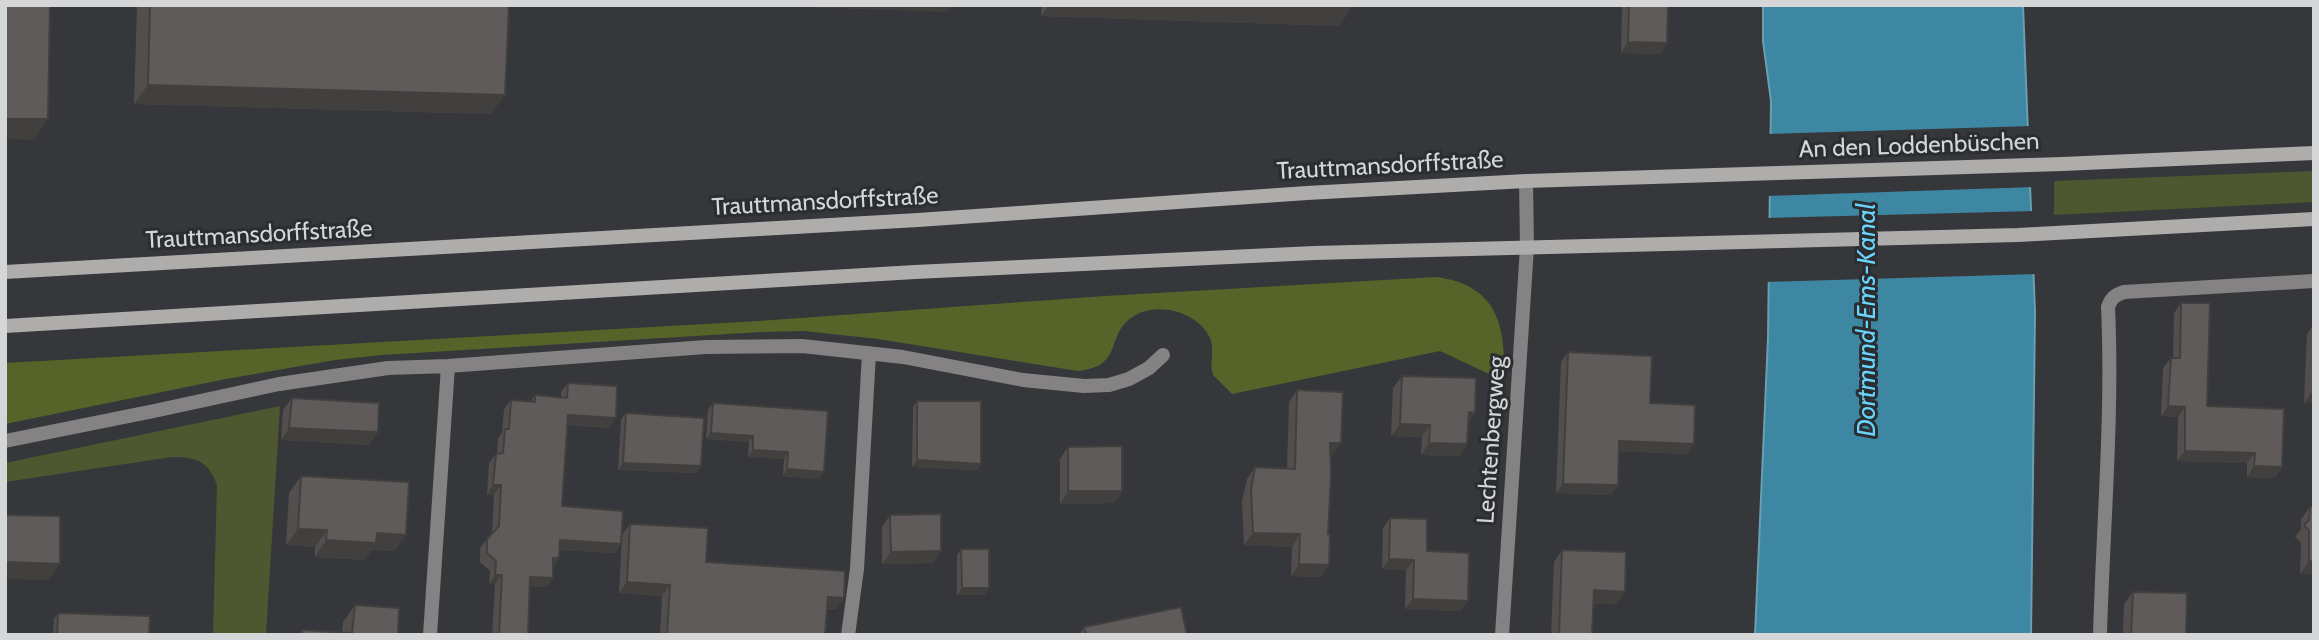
<!DOCTYPE html>
<html>
<head>
<meta charset="utf-8">
<style>
  body { margin:0 }
  #map { position:relative; width:2319px; height:640px; overflow:hidden; background:#35373a; font-family:Cabin,sans-serif }
  canvas { display:block }
  .frame { position:absolute; inset:0; border:7px solid #d4d6d7; pointer-events:none }
</style>
</head>
<body>
<div id="map">
<canvas width="2319" height="640"></canvas>
<div class="frame"></div>
</div>
<script>
const ctx = document.querySelector('canvas').getContext('2d');
ctx.lineJoin = 'round';
function paint(path, color) { ctx.fillStyle = color; ctx.fill(path, 'evenodd'); }
function stroke(path, color, width, dash) { ctx.strokeStyle = color; ctx.lineWidth = width; ctx.lineCap = dash ? 'butt' : 'round'; ctx.setLineDash(dash || []); ctx.stroke(path); }
function drawText(font, color, halo, rows, align = 'center') {
  ctx.font = font + ' Cabin,sans-serif'; ctx.lineWidth = 6; ctx.setLineDash([]); ctx.textBaseline = 'middle'; ctx.strokeStyle = halo; ctx.fillStyle = color; for (const [text, x, y, turn = 0] of rows) {
    ctx.save(); ctx.translate(x, y); ctx.rotate((+turn || 0) * Math.PI / 180); ctx.textAlign = isNaN(turn) ? turn : align; if (halo) ctx.strokeText(text, 0, 0); ctx.fillText(text, 0, 0); ctx.restore();
  }
}
const green = new Path2D(`
  M2314,171V202L2054,215V181Z
  M280,406L266,635H213L217,485C208,461 197,457 172,457L5,482V463Z`);
const forest = new Path2D(`
  M1436,277C1498,285 1506,326 1504,381L1440,351L1232,394L1213,375C1209,363 1215,351 1210,338C1198,311 1155,300 1131,318C1105,337 1124,366 1078,371L878,339L804,331L761,332L382,355L335,360L226,379L5,424V363L759,321L1105,296Z`);
const water = new Path2D(`
  M1763,5H2023L2035,312L2031,635H1755L1768,338L1771,101L1763,41Z`);
const pier = new Path2D(`
  M2032,126L2034,187L1767,196V134Z
  M2035,211L2037,274L1765,282L1766,218Z`);
const street = new Path2D(`
  M5,441L154,411L279,384L388,368L448,366L706,347L802,346L903,357L1023,380L1084,386L1109,385L1129,379L1149,368L1163,355
  M430,635L448,366
  M848,635L857,569L869,353
  M1502,635L1527,247L1526,181
  M2100,635C2103,525 2113,416 2108,307C2111,298 2115,295 2124,292L2314,281`);
const secondary = new Path2D(`
  M5,272L918,220L1307,193L1526,181L2062,164L2314,153
  M5,326L915,272L1314,253L2018,235L2314,219`);
const wall = new Path2D(`
  M137,5H509L491,114L134,104Z
  M1042,5H1353L1339,26L1041,16Z
  M1622,5H1668L1667,43L1660,54L1621,53Z
  M2181,303L2207,406L2284,409L2275,478L2247,477V463L2177,461L2178,417L2161,416L2163,368L2171,358H2173L2174,313Z
  M2314,324V403H2304L2307,334Z
  M1568,352L1650,403L1687,454L1619,451L1618,485L1611,495L1556,493L1561,362Z
  M1402,376L1475,413L1468,422L1467,444L1459,456L1421,455L1422,437L1391,436L1393,388Z
  M568,383L609,428L568,425L562,506L615,553L560,550L559,558L553,567V578L546,587L530,586L528,635H492L495,584H489L490,571L480,562V548L492,533L494,495H487L489,463L496,454H497L498,438L502,433L504,409L511,400L531,401L535,395L561,397V392Z
  M1297,390L1341,443L1332,455H1330L1328,534L1329,565L1321,577L1291,576L1292,547L1244,545L1242,501L1247,479L1255,467L1287,468L1289,402Z
  M292,398L378,432L369,445L281,440L283,410Z
  M917,401L981,464L977,470L912,467L913,407Z
  M713,403L828,411L820,479L783,476L784,459L748,457L749,442L706,439L708,410Z
  M626,413L701,466L697,473L618,470L621,419Z
  M1068,447L1122,491L1114,503L1060,504V459Z
  M301,476L406,535L394,551L371,550L365,560L315,557V547L286,545L289,493Z
  M2310,507L2314,574H2300L2301,543L2295,537L2301,529V519Z
  M890,515L941,551L933,563L882,564V527Z
  M1390,518L1427,551L1468,601L1460,611L1405,609L1406,570L1382,569L1383,528Z
  M630,524L706,562L844,598L836,609H827L825,635H660L662,596L619,593L622,535Z
  M961,549L989,588L984,595H957V555Z
  M1562,550L1616,604L1593,603L1592,635H1551L1554,562Z
  M2133,592L2186,635H2123L2124,604Z
  M355,605L398,635H299L302,630L342,633L343,622Z
  M58,613L149,635H53L54,619Z
  M1084,627L1187,635H1079Z`);
const shadedWall = new Path2D(`
  M742,5H952L947,12Z
  M1049,5H1353L1339,26L1041,16Z
  M1628,42L1667,43L1660,54L1621,53Z
  M148,85L505,95L491,114L134,104Z
  M5,119H48L34,140L5,139Z
  M2313,390H2314V403H2304Z
  M2168,406L2185,407L2178,417L2161,416Z
  M1469,412L1475,413L1467,425Z
  M568,415L616,418L609,428L562,424Z
  M1400,424L1430,425L1422,437L1391,436Z
  M289,428L378,432L369,445L281,440Z
  M711,433L753,436L749,442L706,439Z
  M1619,441L1694,444L1687,454L1612,451Z
  M1330,443H1341L1332,455H1321Z
  M1429,443L1467,444L1459,456L1421,455Z
  M753,450L788,452L784,459L748,457Z
  M2185,451L2255,453L2247,463L2177,461Z
  M917,460L981,464L977,470L912,467Z
  M623,463L701,466L697,473L618,470Z
  M2254,466L2282,467L2275,478L2247,477Z
  M787,469L824,472L820,479L783,476Z
  M1563,484L1618,485L1611,495L1556,493Z
  M493,485H501L494,495H487Z
  M1068,491H1122L1114,503L1060,504Z
  M298,529L327,530L315,547L286,545Z
  M377,533L406,535L394,551L371,550L365,560L315,557L326,540Z
  M1253,533L1300,534L1292,547L1244,545Z
  M560,540L621,544L615,553L554,550Z
  M941,551L933,563L882,564L891,552Z
  M553,558H559L553,568Z
  M1389,559L1414,560L1406,570L1382,569Z
  M2309,561L2314,562V574H2300Z
  M5,562L60,564L48,580L5,579Z
  M1299,564L1329,565L1321,577L1291,576Z
  M495,575H502L495,584H489Z
  M530,577L553,578L546,587L524,586Z
  M627,582L670,585L662,596L619,593Z
  M962,588H989L984,595H957Z
  M1594,590L1625,592L1616,604L1585,602Z
  M828,597L844,598L836,609L820,608Z
  M1413,599L1468,601L1460,611L1405,609Z`);
const building = new Path2D(`
  M5,5H50L48,119H5Z
  M150,5H509L505,95L148,85Z
  M1629,5H1668L1667,43L1628,42Z
  M2181,303H2210L2207,406L2284,409L2282,467L2254,466L2255,453L2185,451V407L2168,406L2171,358H2180Z
  M1568,352L1652,356L1650,403L1695,405L1694,444L1619,441L1618,485L1563,484Z
  M2314,359V390H2313Z
  M1402,376L1476,378L1475,413L1469,412L1467,444L1429,443L1430,425L1400,424Z
  M568,383L617,386L616,418L568,415L562,506L623,511L621,544L560,540L559,558H553V578L530,577L528,635H499L502,575H495L496,561L487,553V539L499,526L501,485H493L496,454L503,453L505,429H509L511,400L535,402V395L567,398Z
  M1297,390L1343,392L1341,443H1330L1331,475L1328,534H1330L1329,565L1299,564L1300,534L1253,533L1251,489L1255,467L1295,469Z
  M292,398L379,403L378,432L289,428Z
  M917,401H981V464L917,460Z
  M713,403L828,411L824,472L787,469L788,452L753,450V436L711,433Z
  M626,413L704,418L701,466L623,463Z
  M1122,446V491H1068V447Z
  M301,476L409,482L406,535L377,533L376,543L326,540L327,530L298,529Z
  M2310,507H2314V562L2309,561V531L2304,525L2309,520Z
  M941,514V551L891,552L890,515Z
  M5,515L60,516V564L5,562Z
  M1390,518L1427,519V551L1469,553L1468,601L1413,599L1414,560L1389,559Z
  M630,524L708,528L706,562L845,571L844,598L828,597L825,635H667L670,585L627,582Z
  M961,549H989V588H962Z
  M1562,550L1626,552L1625,592L1594,590L1592,635H1559Z
  M2133,592L2187,593L2186,635H2131Z
  M355,605L399,608L398,635H302V630L352,633Z
  M1181,607L1187,635H1086L1084,627Z
  M58,613L150,616L149,635H57Z`);
const streetNames = [
  ["An den Loddenbüschen",1919,146,-2],
  ["Trauttmansdorffstraße",1390,166,-3],
  ["Trauttmansdorffstraße",825,202,-3],
  ["Trauttmansdorffstraße",259,235,-3],
  ["Lechtenbergweg",1492,440,-86]
];
const waterNames = [
  ["Dortmund-Ems-Kanal",1867,320,-90]
];
paint(green, '#4e572f');
paint(forest, '#576329');
paint(water, '#3d87a2');
stroke(water, '#6a9fb2', 2);
paint(pier, '#35373a');
stroke(street, '#848282', 14);
stroke(secondary, '#afacac', 14);
paint(wall, '#524e4d');
paint(shadedWall, '#42403f');
paint(building, '#5f5b5a');
stroke(building, '#42403f', 2);
drawText('24px', '#d4d6d7', '#2b2d30', streetNames);
drawText('italic 26px', '#69d5fd', '#2b2d30', waterNames);
</script>
</body>
</html>
